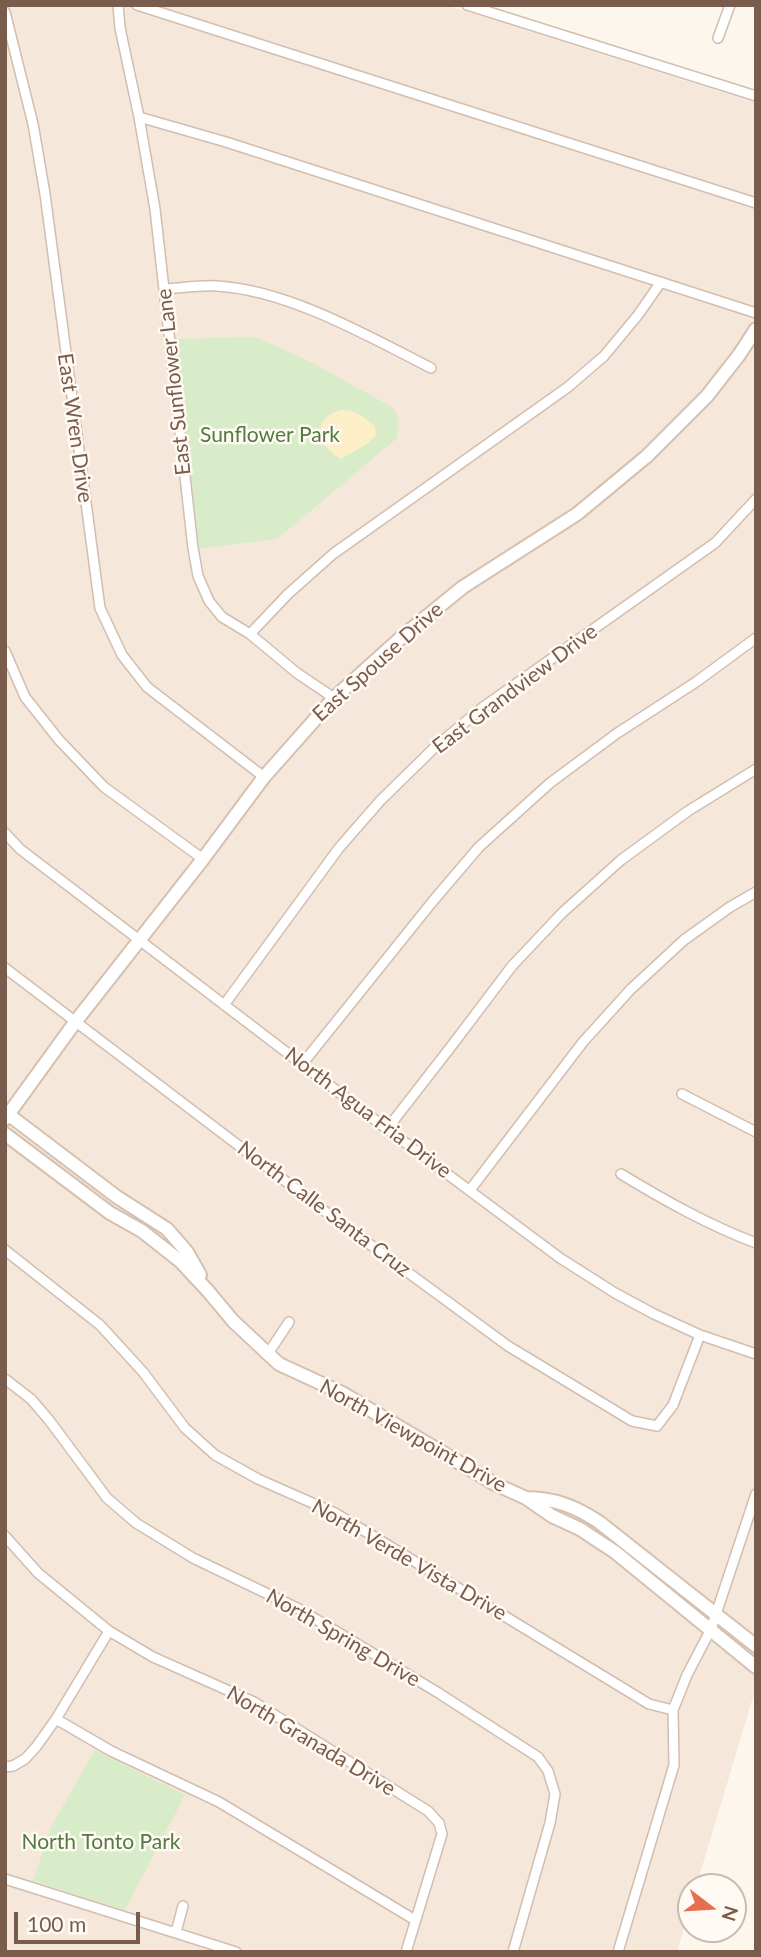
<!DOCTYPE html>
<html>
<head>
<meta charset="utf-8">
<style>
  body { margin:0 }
  #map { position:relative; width:761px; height:1957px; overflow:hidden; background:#fdf6ec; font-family:Lato,sans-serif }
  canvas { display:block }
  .frame { position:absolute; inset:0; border:7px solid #7a5c4d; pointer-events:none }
  .north { position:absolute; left:677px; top:1873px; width:70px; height:70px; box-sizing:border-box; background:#fffaf3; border:2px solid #cabbb1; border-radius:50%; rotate:107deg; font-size:19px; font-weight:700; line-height:28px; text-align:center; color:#7a5c4d }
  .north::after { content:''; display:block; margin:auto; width:24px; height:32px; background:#e76f51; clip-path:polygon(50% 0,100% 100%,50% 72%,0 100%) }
  .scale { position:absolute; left:14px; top:1912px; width:126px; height:32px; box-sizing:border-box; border:4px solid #7a5c4d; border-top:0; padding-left:9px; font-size:21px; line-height:24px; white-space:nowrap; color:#7a5c4d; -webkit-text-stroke:5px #fffaf3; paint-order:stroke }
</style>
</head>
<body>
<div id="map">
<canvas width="761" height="1957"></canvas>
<div class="frame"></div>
<div class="north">N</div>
<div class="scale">100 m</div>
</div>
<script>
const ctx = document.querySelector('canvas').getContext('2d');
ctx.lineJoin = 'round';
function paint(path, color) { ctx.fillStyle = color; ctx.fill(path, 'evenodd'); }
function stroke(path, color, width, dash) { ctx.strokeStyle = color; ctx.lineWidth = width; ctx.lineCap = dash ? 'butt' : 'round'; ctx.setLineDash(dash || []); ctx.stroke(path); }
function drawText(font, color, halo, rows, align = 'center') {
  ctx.font = font + ' Lato,sans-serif'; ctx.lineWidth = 5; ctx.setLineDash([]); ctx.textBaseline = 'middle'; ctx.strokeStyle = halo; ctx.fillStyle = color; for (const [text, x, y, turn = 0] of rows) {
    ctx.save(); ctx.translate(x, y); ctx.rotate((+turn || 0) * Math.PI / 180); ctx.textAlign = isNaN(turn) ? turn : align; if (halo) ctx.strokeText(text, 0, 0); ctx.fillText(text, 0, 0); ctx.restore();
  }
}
const residential = new Path2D(`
  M5,5H446L756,103V1687L696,1887H691V1905L677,1952H5Z`);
const green = new Path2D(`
  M256,337L307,360L390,406L395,410L399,424L396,439L277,539L199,549L175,339Z
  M95,1750L185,1795L125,1910L33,1881L51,1827Z`);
const sand = new Path2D(`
  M341,410C356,410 364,417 375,426L376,435L367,444L341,459C317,446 310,418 341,410Z`);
const minor = new Path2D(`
  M118,5L120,28L139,117L155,209L193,548L198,576L209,601L222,617L250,634L297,673L334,698
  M137,5L756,203
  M467,5L756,96
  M5,12L33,124L45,194L100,608L122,655L147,687L264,777
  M718,38L730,5
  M139,117L226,142L756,313
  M164,289C181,288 200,285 217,286C288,290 368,336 431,368
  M250,634L288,594L333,554L568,387L604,356L638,315L661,282
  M5,651L25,697L59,740L104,787L203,859
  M5,833L20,849L387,1129L560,1258L615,1293L654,1314L700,1335L756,1354
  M5,968L326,1212L508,1346L632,1421L657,1426L673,1405L700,1335
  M224,1005L339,848L380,801L434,748L482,708L715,543L756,499
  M303,1063L433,901L479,847L550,783L616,734L696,682L756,638
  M682,1094L756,1132
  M387,1129L453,1044L512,966L562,913L621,860L688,811L756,769
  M621,1174C664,1200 708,1225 756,1243
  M470,1190L583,1042L631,989L684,940L730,907L756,892
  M5,1250L100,1325L143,1372L185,1428L215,1455L258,1479L335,1513L649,1704L673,1710
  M267,1355L289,1322
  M5,1379L31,1399L49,1420L107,1498L136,1523L193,1558L299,1609L437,1692L538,1757L548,1771L555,1794L550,1823L513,1952
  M5,1536L38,1573L109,1631L153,1657L254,1702L428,1811L439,1823L442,1834L406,1952
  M56,1719L111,1751L219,1802L415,1920
  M5,1767L13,1766L25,1759L36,1747L56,1719L109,1631
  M5,1879L236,1952
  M176,1932L183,1906
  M618,1952L674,1765L673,1710L687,1675L711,1629L756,1494`);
const secondary = new Path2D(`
  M9,1115L117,1197L167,1229L187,1252L200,1275
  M5,1119L76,1021L203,859L264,777L334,698L404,635L463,587L577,514L647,456L707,396L739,355L756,329
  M5,1134L110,1213L142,1231L180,1261L208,1291L233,1321L279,1364L342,1393L495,1484L526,1498L552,1516L580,1529L615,1552L756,1667
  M526,1498C555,1498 576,1507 599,1522L756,1646`);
const streetNames = [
  ["East Sunflower Lane",174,382,-96],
  ["East Wren Drive",75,428,82],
  ["East Spouse Drive",378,662,-42],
  ["East Grandview Drive",515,689,-37],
  ["North Agua Fria Drive",368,1113,37],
  ["North Calle Santa Cruz",324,1209,37],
  ["North Viewpoint Drive",413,1436,29],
  ["North Verde Vista Drive",409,1560,30],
  ["North Spring Drive",343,1638,30],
  ["North Granada Drive",311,1741,31]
];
const parkNames = [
  ["Sunflower Park",270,435],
  ["North Tonto Park",101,1842]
];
paint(residential, '#f5e8da');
paint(green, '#d8ecc9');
paint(sand, '#fcefc7');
stroke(minor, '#d1beb0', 12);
stroke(secondary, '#d6c0b0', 16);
stroke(minor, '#fff', 9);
stroke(secondary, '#fff', 12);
drawText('21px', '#7a5c4d', '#fffaf3', streetNames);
drawText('21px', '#537a41', '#fffaf3', parkNames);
</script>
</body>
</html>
